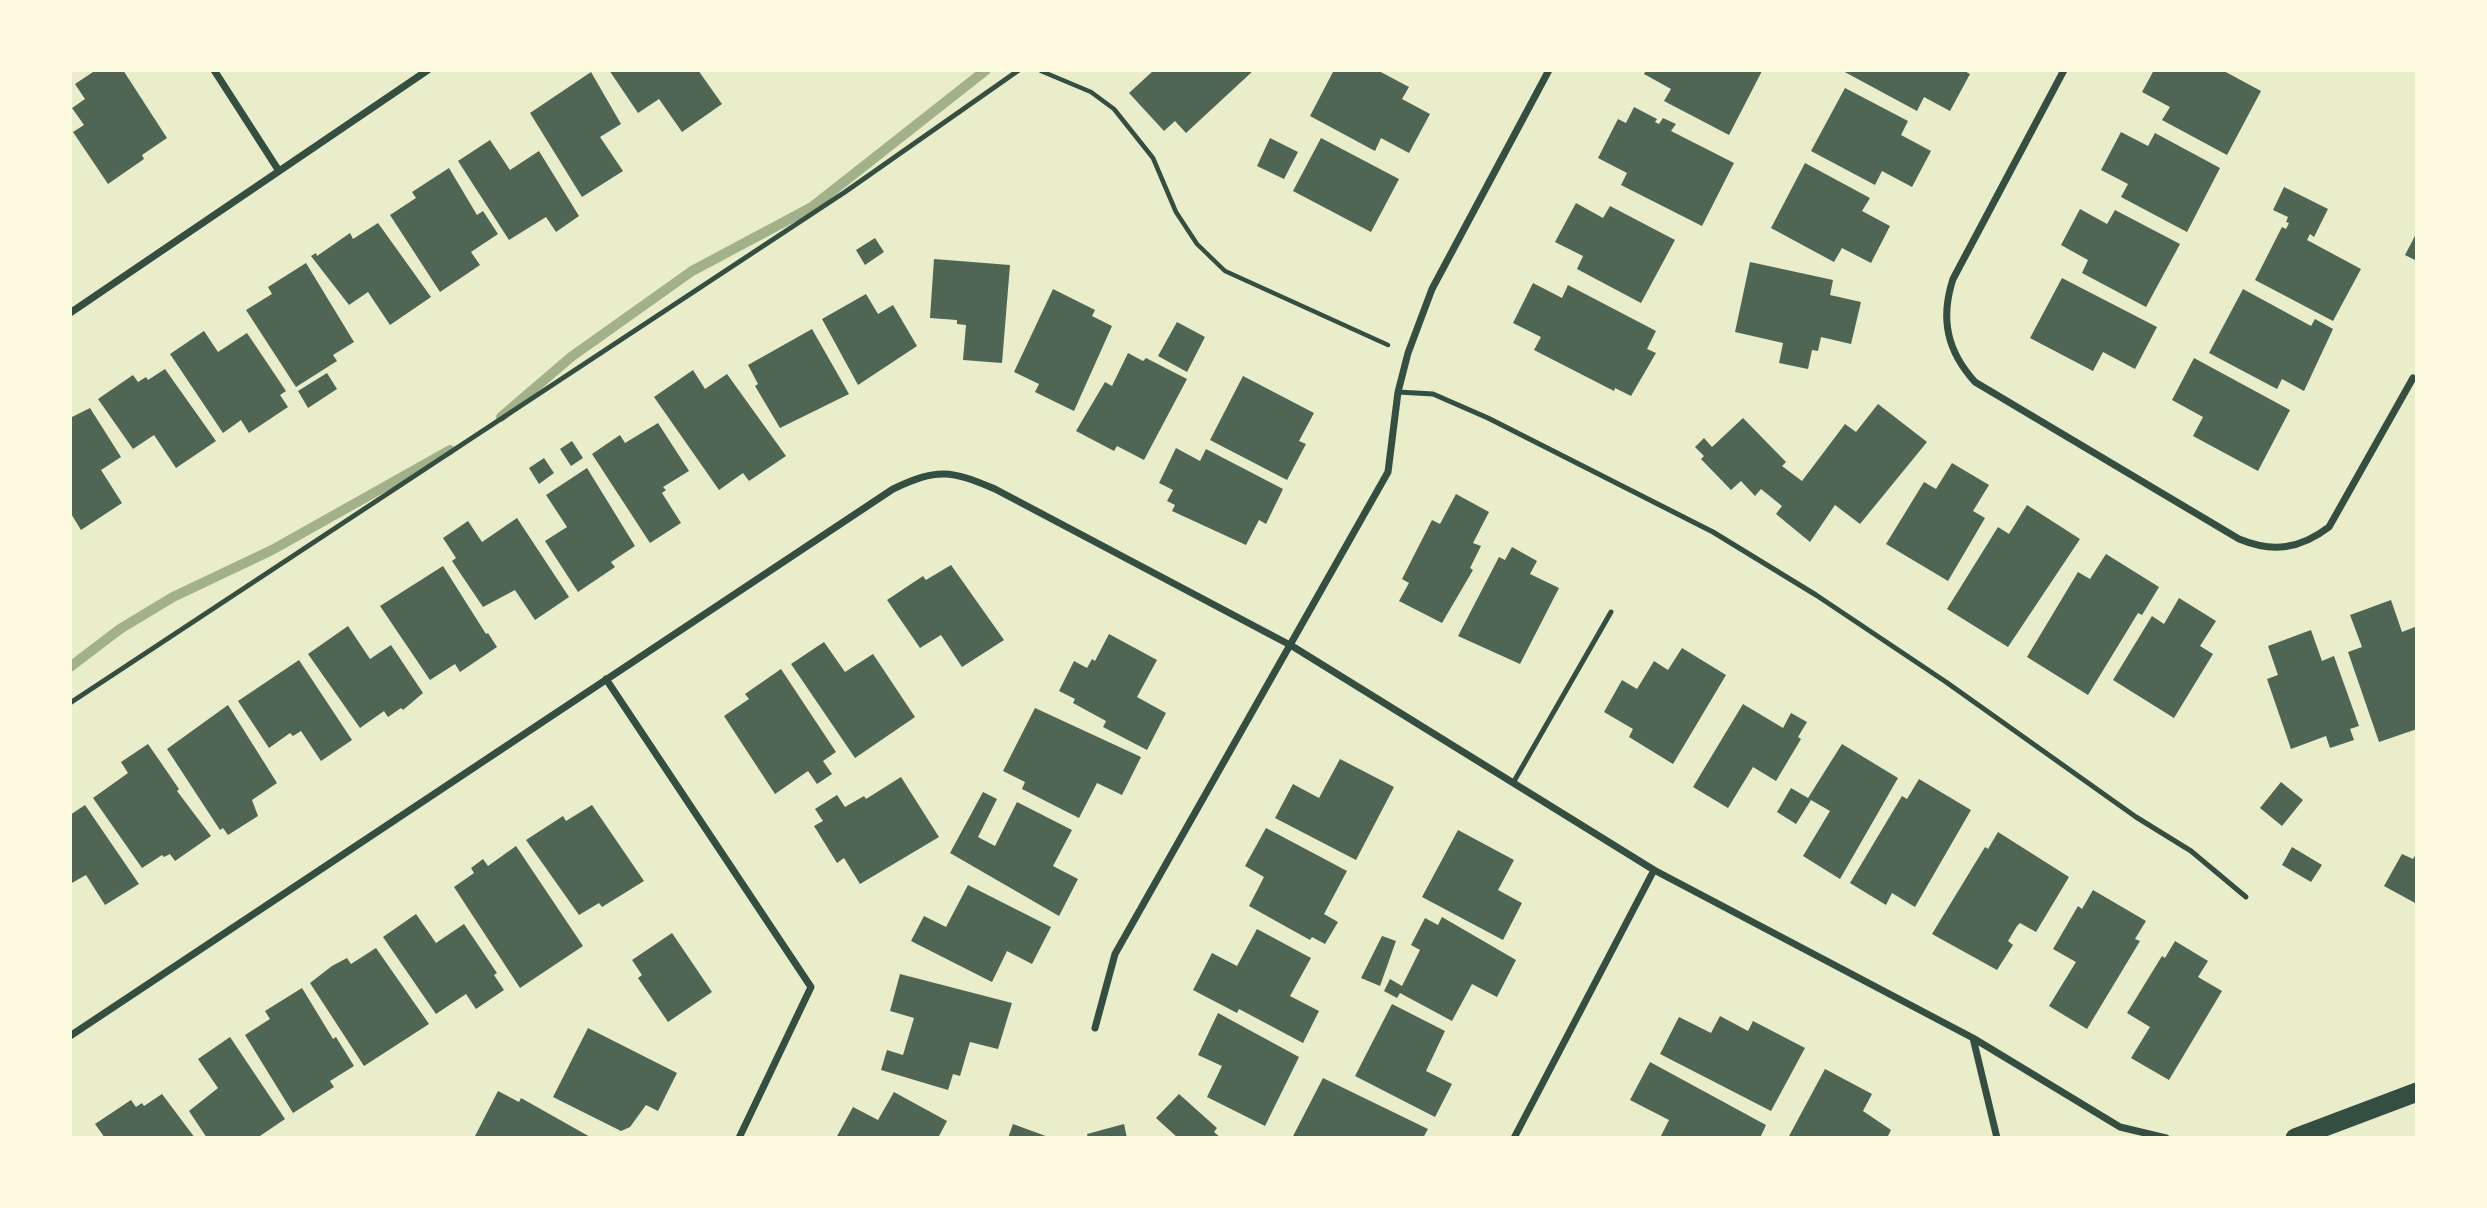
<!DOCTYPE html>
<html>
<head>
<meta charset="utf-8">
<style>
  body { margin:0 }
  #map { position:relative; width:2487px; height:1208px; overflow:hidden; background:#e9edc9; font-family:"Libre Baskerville",serif }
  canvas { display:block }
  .frame { position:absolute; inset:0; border:72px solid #fefae0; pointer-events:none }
</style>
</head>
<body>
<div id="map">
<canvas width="2487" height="1208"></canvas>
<div class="frame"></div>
</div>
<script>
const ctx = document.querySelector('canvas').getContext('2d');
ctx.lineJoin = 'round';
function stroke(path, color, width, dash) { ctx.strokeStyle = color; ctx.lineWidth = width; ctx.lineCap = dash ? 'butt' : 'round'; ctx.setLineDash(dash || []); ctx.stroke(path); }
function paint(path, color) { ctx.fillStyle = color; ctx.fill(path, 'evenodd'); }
const stream = new Path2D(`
  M501,417L571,357L692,271L812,207L986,70
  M70,667L120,629L173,597L272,550L450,450`);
const building = new Path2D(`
  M96,70H123L167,138L142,155L144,159L108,184L73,132L84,125L72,108L85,99L75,84Z
  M609,70H698L722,104L682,132L659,99L638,113Z
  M1154,70H1254L1186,133L1175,121L1164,131L1129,93Z
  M1334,70H1377L1409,87L1402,99L1430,114L1409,153L1381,138L1375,151L1310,116Z
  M1646,70H1760L1762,71L1729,135L1664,101L1671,89L1644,74Z
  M1841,70H1963L1970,74L1950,111L1924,97L1917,111Z
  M2154,70H2222L2261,91L2227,155L2162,120L2170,107L2142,92Z
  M591,72L621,124L600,137L623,171L582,197L530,113Z
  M1845,88L1908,121L1901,135L1931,151L1912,187L1882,171L1875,185L1811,151Z
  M1634,107L1657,119L1655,122L1659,124L1663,118L1676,124L1671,131L1734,163L1702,226L1621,185L1627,173L1598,158L1618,119L1626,123Z
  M2121,132L2148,146L2155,133L2220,168L2187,232L2121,197L2128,184L2101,170Z
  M1270,138L1298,152L1284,179L1257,166Z
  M1321,138L1399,179L1371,232L1293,191Z
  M490,140L510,170L539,151L579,216L556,232L546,217L509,240L458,161Z
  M1805,163L1870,198L1862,211L1890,226L1871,263L1842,248L1834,262L1771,228Z
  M449,168L477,215L483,211L498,234L471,252L480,265L440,292L390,215L416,198L412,192Z
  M2284,187L2328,209L2314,237L2310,234L2307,240L2361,269L2333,321L2255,280L2282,227L2286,229L2289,223L2286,222L2288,217L2273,210Z
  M1576,203L1603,218L1610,206L1675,240L1641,303L1577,269L1583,256L1555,242Z
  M2080,209L2107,224L2115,210L2180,244L2146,307L2082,273L2088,260L2061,245Z
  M378,223L431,297L390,325L368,292L349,305L311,256L316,253L317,256L350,233L353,239Z
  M2417,232V261L2405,255Z
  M875,238L884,252L865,265L856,250Z
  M934,259L1010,265L1002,363L963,360L966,325L957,324V320L930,318Z
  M1750,262L1833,280L1830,295L1861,302L1851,344L1821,337L1818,351L1812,350L1808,369L1779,363L1783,343L1735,332Z
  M306,263L354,342L333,355L337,361L296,387L246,310L272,294L268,287Z
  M2062,278L2157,327L2135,369L2103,352L2093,371L2030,338Z
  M1533,283L1562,298L1568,285L1656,331L1647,349L1656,353L1631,396L1615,388L1614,391L1534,350L1541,337L1513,323Z
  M1053,289L1095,310L1092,316L1112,326L1074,411L1035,392L1039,384L1014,372Z
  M2243,289L2311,326L2315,319L2333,329L2304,391L2282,379L2277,389L2209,353Z
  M866,294L878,314L893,305L917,346L858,385L822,319Z
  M1177,322L1205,337L1187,372L1158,356Z
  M812,329L849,394L780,428L755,386L758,384L748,365Z
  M204,331L218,352L247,333L286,391L280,395L288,407L249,433L241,420L223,433L170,354Z
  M1128,353L1143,361L1146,358L1187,379L1144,460L1117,446L1114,451L1076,431L1105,382L1112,386Z
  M2194,358L2290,410L2258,471L2193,436L2203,417L2172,400Z
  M165,369L216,441L176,468L154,435L133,449L98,399L133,375L138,382L146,377L148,380Z
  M693,370L705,389L727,374L786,456L749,481L743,473L719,490L654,397Z
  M327,373L337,389L308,408L298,391Z
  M1243,376L1314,413L1299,441L1306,444L1287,480L1210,440Z
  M1878,404L1927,442L1860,524L1835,505L1810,542L1776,514L1782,506L1761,489L1755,496L1741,481L1731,490L1701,459L1704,456L1695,447L1704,438L1712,447L1743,418L1786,462L1782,466L1802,481L1845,424L1856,432Z
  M90,408L121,457L101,470L122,503L81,530L70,512V418Z
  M658,423L689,471L663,487L666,490L662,493L681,523L650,543L592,454L620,435L625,443Z
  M572,441L583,458L571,466L560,449Z
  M1176,448L1200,461L1206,449L1283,489L1266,524L1259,520L1246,545L1172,511L1175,505L1167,501L1173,490L1159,483Z
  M544,458L554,473L539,484L529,468Z
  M1952,463L1989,485L1973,511L1985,518L1948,581L1886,544L1924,482L1936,489Z
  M587,468L635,546L611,562L615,567L578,592L545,541L567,527L546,495Z
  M1456,494L1489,512L1473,543L1481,546L1470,568L1473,570L1442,623L1399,601L1409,583L1402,579L1432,520L1440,524Z
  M2027,505L2080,539L2008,647L1947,609L1998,527L2009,534Z
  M517,518L569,597L535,620L515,590L483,607L452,561L456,558L443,538L468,521L482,542Z
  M1512,547L1537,561L1530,574L1559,588L1520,664L1458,636L1499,557L1505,560Z
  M2106,554L2159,587L2142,615L2138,613L2088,695L2027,657L2078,572L2090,579Z
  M951,565L1004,640L962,667L941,635L920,648L887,600L923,576L926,580Z
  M443,566L486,634L488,633L497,647L460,672L455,664L430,680L380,606Z
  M2179,598L2216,621L2200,646L2213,654L2174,718L2113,680L2152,616L2164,624Z
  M2391,600L2402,632L2415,627L2417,632V729L2379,742L2348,652L2362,647L2350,615Z
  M348,626L370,659L391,645L423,693L403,710L401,708L388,717L384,711L360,728L308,654Z
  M2311,630L2322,661L2334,656L2359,726L2350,729L2354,740L2330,748L2326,736L2291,749L2267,679L2278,675L2268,646Z
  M1109,634L1157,660L1137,697L1166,713L1147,750L1103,727L1106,721L1073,703L1075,699L1059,691L1074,661L1087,668L1092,659L1095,661Z
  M824,642L845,672L873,654L915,717L855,758L791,664Z
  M1682,648L1726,675L1673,764L1629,737L1633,729L1604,712L1622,680L1637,689L1654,661L1668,670Z
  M299,660L352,740L321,761L301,731L293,736L290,733L269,748L238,701Z
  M781,669L836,752L823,761L832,774L817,784L808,771L775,794L724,716L749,699L745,694Z
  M1743,704L1783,728L1791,713L1807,722L1798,737L1801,739L1776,781L1753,767L1728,808L1693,787Z
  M228,705L277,783L252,800L258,816L228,835L223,828L220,830L167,749Z
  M1035,708L1141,757L1122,795L1097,783L1079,818L1022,789L1025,782L1003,771Z
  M148,744L179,789L177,791L211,836L175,861L170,854L164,857L162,855L142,868L93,798L128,773L121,762Z
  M1842,744L1898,778L1840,879L1803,856L1830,811L1811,800L1796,824L1777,812L1791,788L1808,798Z
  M1340,759L1394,787L1356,860L1275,818L1293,784L1319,798Z
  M901,777L939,837L860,884L844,858L837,863L814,826L823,821L815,809L837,795L845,807L864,796L866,799Z
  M1919,779L1971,810L1915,907L1892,893L1886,905L1850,883L1902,796L1907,799Z
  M2281,782L2303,800L2282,826L2260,808Z
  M983,792L997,799L978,837L995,846L1017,802L1072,830L1053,866L1078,879L1059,916L950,853Z
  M85,805L139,884L105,905L86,875L70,884V815Z
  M592,805L644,881L602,907L599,903L579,915L526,840L563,816L566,821Z
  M1266,828L1347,871L1324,914L1338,922L1325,944L1312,937L1310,940L1249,906L1264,877L1245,866Z
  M1458,830L1514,860L1498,890L1522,903L1503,940L1422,897Z
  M1998,832L2069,877L2036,932L2020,923L2017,926L2008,941L2013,945L1997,970L1932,934L1985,847L1988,849Z
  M516,846L583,946L520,988L454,887L474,873L471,868L483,859L488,866Z
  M2292,847L2322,865L2311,882L2282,865Z
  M2417,852V904L2384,886L2402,854L2413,859Z
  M968,885L1051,927L1032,964L1007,951L992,982L911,941L924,916L946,927Z
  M2093,890L2146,921L2135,939L2140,941L2087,1029L2049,1006L2076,962L2053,949L2078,906L2082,909Z
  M416,914L436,943L464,924L497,973L494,975L504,990L476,1009L466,994L436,1014L383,937Z
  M1442,917L1516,960L1497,997L1472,984L1452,1021L1400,993L1397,998L1384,991L1390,979L1402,986L1420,950L1411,945L1425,918L1438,925Z
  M1257,929L1311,958L1290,996L1319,1011L1303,1043L1239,1009L1237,1013L1193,990L1212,953L1237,966Z
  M672,933L712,992L668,1022L638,978L642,975L632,960Z
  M1382,936L1396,941L1380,986L1361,978Z
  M2175,941L2208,961L2198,977L2222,991L2169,1080L2131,1058L2150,1027L2127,1013L2162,956L2165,958Z
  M376,948L429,1024L364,1066L310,983L332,966L347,958L351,964Z
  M900,974L1012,1003L998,1049L970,1042L960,1076L953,1074L948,1090L881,1070L887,1050L903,1055L914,1018L890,1011Z
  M302,988L333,1039L336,1037L354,1066L330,1081L334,1087L293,1113L245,1035L270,1019L265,1011Z
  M1392,1004L1445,1031L1426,1071L1452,1084L1435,1117L1355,1076Z
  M1218,1013L1299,1057L1265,1126L1207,1097L1222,1066L1198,1055Z
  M1720,1016L1748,1031L1753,1021L1805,1048L1771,1111L1660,1054L1679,1017L1711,1033Z
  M588,1028L677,1073L658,1111L646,1105L630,1127L621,1131L553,1097Z
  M230,1037L285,1119L257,1138H207L189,1111L218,1088L198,1059Z
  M1650,1062L1766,1125L1760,1138H1660L1669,1120L1630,1100Z
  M1825,1069L1872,1094L1863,1111L1891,1130L1888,1136L1892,1138H1788Z
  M1323,1078L1428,1129L1423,1138H1292Z
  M498,1091L519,1102L521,1098L592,1138H474Z
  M894,1092L947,1121L938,1138H836L853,1107L878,1120Z
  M162,1094L195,1138H105L95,1124L131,1100L136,1107L142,1103L144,1106Z
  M1179,1094L1217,1128L1214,1132L1221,1138H1178L1156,1118Z
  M1013,1124L1051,1138H1008Z
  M1124,1124L1127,1138H1088L1087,1134Z`);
const path = new Path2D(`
  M1041,71L1091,92L1114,109L1153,158L1176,212L1197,244L1225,271L1388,345`);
const service = new Path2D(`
  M1398,392L1433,394L1488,418L1713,532L1816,595L1946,682L2136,817L2191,851L2246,897
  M70,703L845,192L1019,70
  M1513,783L1611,612`);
const minor = new Path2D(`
  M214,70L279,171
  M2064,70L1953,279C1940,319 1947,351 1975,382L2239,539C2273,553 2300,549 2329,527L2413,378
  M70,313L428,70
  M606,679L811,987L739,1138
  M1095,1028L1115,954L1388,472L1398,392L1408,353L1432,289L1549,70
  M70,1036L893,489C938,468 950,470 995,489L1292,646L1654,870L1973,1038L2120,1127L2166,1138
  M1973,1038L1997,1138
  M1514,1138L1654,870`);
const trunk = new Path2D(`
  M2295,1138L2417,1092`);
stroke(stream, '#a3b18a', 10);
paint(building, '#4f6655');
stroke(path, '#344e41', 4.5);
stroke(service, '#344e41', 5);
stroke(minor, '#344e41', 7);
stroke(trunk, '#344e41', 19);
</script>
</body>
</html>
